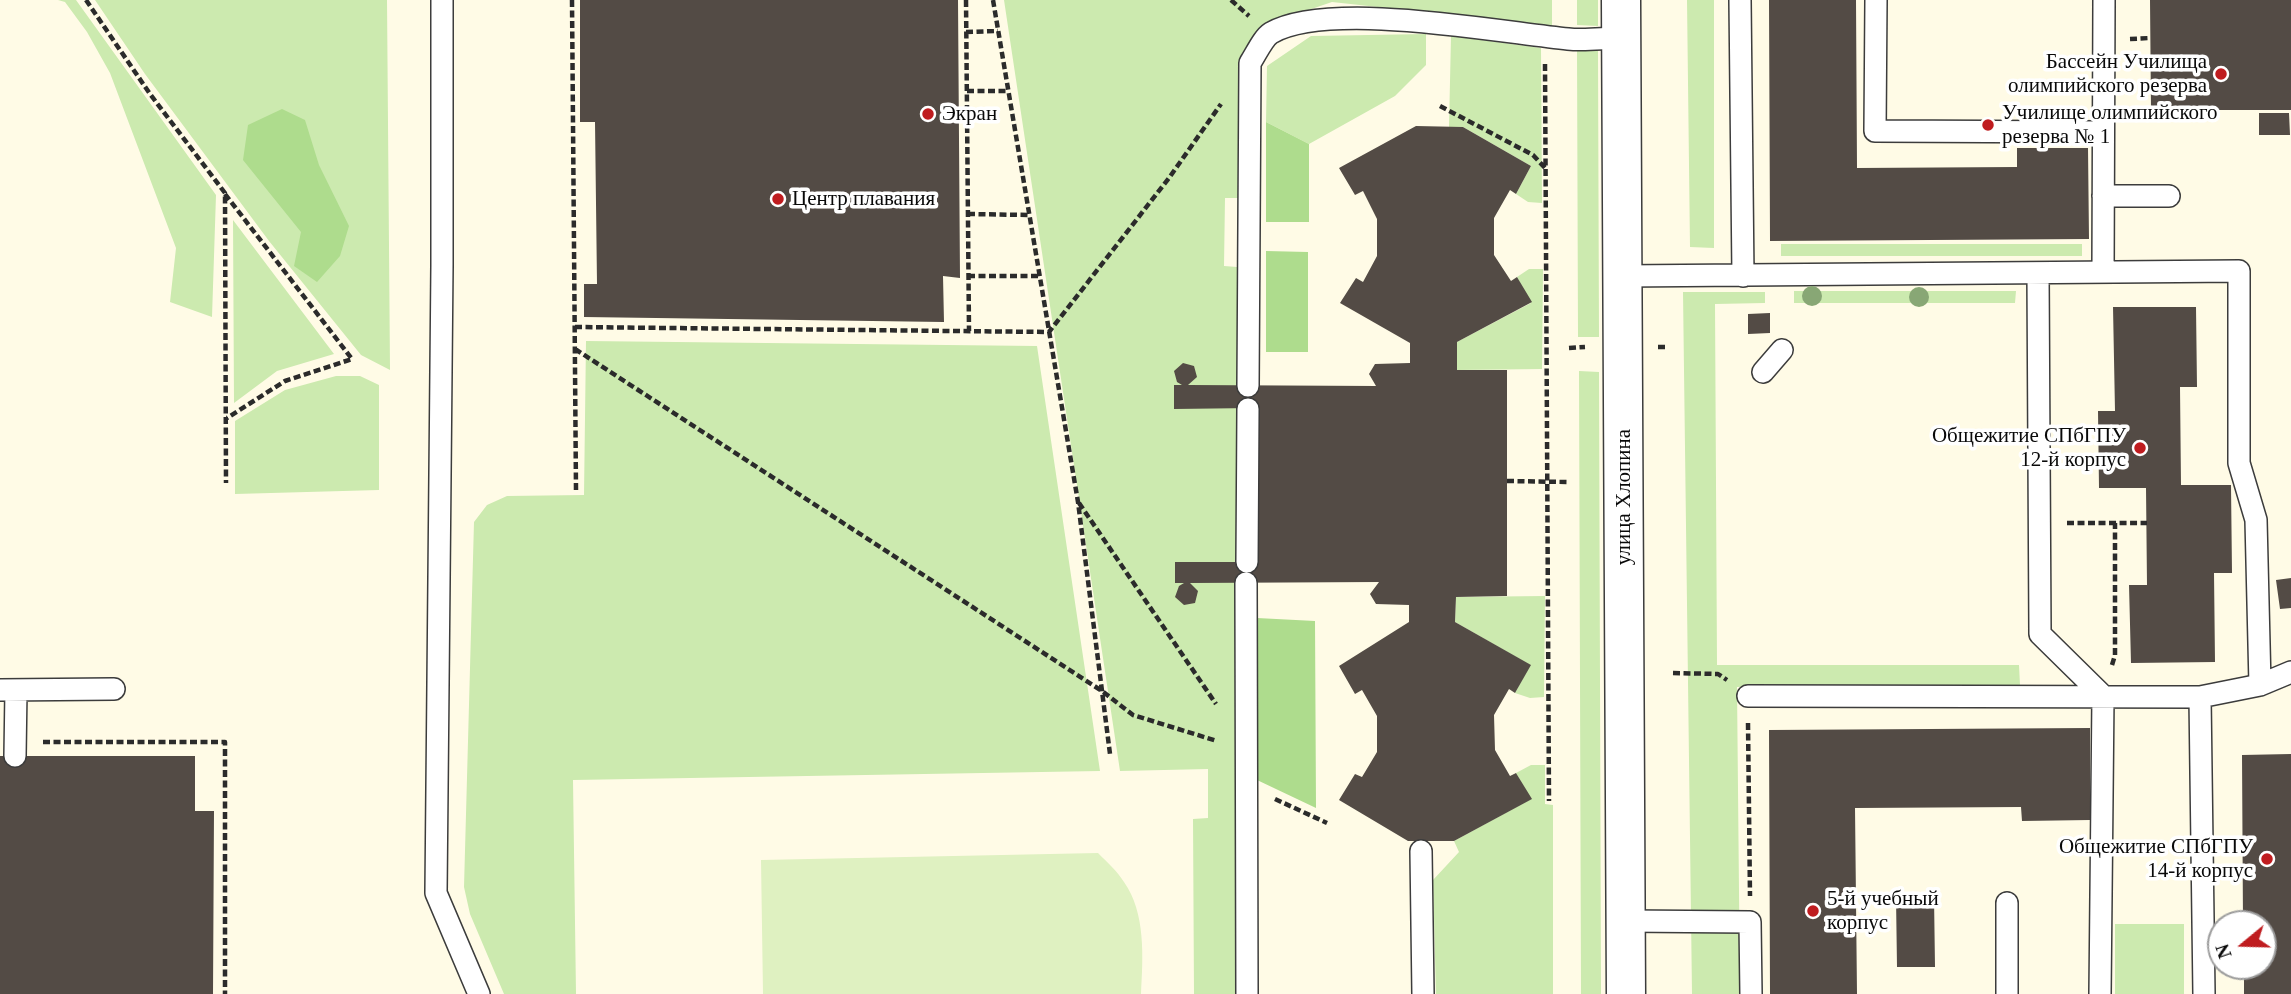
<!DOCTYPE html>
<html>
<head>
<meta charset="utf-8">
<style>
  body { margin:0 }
  #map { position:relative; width:2291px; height:994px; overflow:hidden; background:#fffbe6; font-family:"Times New Roman",serif }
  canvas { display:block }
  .north { position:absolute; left:2207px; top:910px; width:70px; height:70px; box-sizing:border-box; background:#fff; border:2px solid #9d9d9d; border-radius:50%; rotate:251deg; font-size:19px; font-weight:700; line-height:28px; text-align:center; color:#090909 }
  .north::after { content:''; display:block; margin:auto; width:24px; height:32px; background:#bf1c1f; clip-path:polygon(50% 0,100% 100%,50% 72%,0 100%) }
</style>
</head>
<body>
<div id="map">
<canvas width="2291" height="994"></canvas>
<div class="north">N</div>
</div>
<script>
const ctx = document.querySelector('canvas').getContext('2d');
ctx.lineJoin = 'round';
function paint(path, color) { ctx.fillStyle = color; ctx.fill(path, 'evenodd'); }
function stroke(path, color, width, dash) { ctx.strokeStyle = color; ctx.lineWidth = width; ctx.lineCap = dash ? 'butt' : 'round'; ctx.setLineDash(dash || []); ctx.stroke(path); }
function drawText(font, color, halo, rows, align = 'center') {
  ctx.font = font + ' "Times New Roman",serif'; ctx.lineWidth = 7; ctx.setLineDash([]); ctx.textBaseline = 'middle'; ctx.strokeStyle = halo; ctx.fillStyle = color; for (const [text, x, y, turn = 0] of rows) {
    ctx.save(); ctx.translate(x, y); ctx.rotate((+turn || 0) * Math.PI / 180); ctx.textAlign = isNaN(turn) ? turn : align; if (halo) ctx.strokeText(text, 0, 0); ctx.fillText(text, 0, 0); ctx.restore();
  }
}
const green = new Path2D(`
  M58,0H76L216,195L212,317L170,302L176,248L110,73L87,32L65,2Z
  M95,0H387L390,370L361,355L269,241L145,74Z
  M1004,0H1552V26L1332,2L1282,19L1243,61L1238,198H1225L1224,266L1237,267L1240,994H1194L1193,819L1208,818V769L1120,771Z
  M1577,0H1598V26L1577,25Z
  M1687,0H1714V248L1690,247Z
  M1426,34V65L1395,96L1309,144L1266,122L1267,66L1311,36Z
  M1451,36L1541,48L1542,203L1528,202L1516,194L1531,166L1463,127H1449Z
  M1577,49L1598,50L1599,337H1578Z
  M233,220L334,354L277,371L234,403Z
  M1781,244H2082V256H1781Z
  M1529,269H1543L1542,369L1457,370V342L1531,303L1517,277Z
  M1794,291H2016L2015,303H1794Z
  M1683,292H1765V303L1715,304L1717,665H2019L2020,685L1737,687L1740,994H1692Z
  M586,341L1037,346L1100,771L573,780L576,994H504L470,914L464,887L474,522L487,505L507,496L584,495Z
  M1579,371L1599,372L1601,994H1581Z
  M336,376H360L379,385V490L235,494V421L285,390Z
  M1545,596L1544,697L1530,698L1515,693L1530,665L1455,622L1456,597Z
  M1531,765H1545V804L1553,805V994H1436L1433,880L1459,852L1454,841L1531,799L1516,773Z
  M2115,924H2184V994H2115Z`);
const forest = new Path2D(`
  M282,109L305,120L319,165L349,226L340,256L317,282L294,266L301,232L243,160L248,125Z
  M1266,122L1309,144V222H1266Z
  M1266,251L1308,252V352H1266Z
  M1257,618L1315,621L1316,808L1257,780Z`);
const pitch = new Path2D(`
  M1098,853C1107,862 1117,871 1124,882C1146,913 1143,958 1141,994H763L761,860Z`);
const building = new Path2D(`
  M580,0H958L960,278L943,276L944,322L584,317V284H597L595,122H580Z
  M1769,0H1856L1857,168L2017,167V148H2088L2089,239L1770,241Z
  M2150,0H2291V110H2151Z
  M2259,113H2289L2290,135H2259Z
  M1416,126L1463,127L1531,166L1516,194L1510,190L1494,218V255L1511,281L1517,277L1532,302L1457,342V370H1507V596L1456,597L1455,622L1531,665L1515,693L1509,689L1494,715L1495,750L1510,776L1516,773L1532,799L1454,841H1408L1339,800L1355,774L1362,777L1377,752V716L1362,690L1355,694L1339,666L1409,622V605L1376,604L1370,594L1379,582L1190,583L1198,591L1195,603L1184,605L1175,597L1179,586L1184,583H1175V562H1254L1253,408L1174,409V385H1182L1177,382L1174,371L1183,363L1194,366L1197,377L1188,385L1376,386L1369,374L1375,364L1410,363V343L1340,303L1356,278L1363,282L1377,256V219L1363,191L1355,195L1339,168Z
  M2113,307H2196L2197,387H2180L2181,485H2231L2232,573H2214L2215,662L2131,663L2129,585H2147L2146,488H2099L2098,411H2115Z
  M1770,313V333L1748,334V314Z
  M2291,578V608L2280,609L2276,580Z
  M2090,728V820L2022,821L2021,807L1855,808L1857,994H1770L1769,730Z
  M2291,754V994H2244V966H2263V924H2243L2242,755Z
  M0,756H195V811H214L213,994H0Z
  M1934,896L1935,967H1897L1896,897Z`);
const path = new Path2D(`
  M86,0L150,94L225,193L226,483
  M572,0L576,490
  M966,0L969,331
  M993,0L1078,502L1110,754
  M1231,0L1249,16
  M966,32L998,31
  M2130,39L2150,38
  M1545,64L1549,801
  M967,91H1008
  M1440,106L1533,155L1546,169
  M225,194L352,359L285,381L227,418
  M968,214L1029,215
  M968,276H1039
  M575,327L1049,332L1169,178L1221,104
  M1658,347H1668
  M1569,348L1585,347
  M575,349L1102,691L1133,715L1217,741
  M1507,481L1567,482
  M1079,503L1216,704
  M2067,523H2115
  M2112,665L2115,655V523H2147
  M1673,673L1718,674L1727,680
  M1748,723L1750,896
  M43,742H225V994
  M1275,799L1327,823`);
const lane = new Path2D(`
  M442,0V265L436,893L479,994
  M1740,0L1743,276
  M1876,0L1875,131L2103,132
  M2103,196H2169
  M2103,272L2104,0
  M2038,273L2040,634L2103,696L2100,994
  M1622,276L2239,271V463L2256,520L2260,685
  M1763,372L1782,350
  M1248,386L1250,63C1256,54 1263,38 1271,33C1329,0 1498,32 1568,39C1585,41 1604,38 1621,38
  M1247,562L1248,409
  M1246,583L1247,994
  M0,690L114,689
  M1748,696L2200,697L2260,685L2291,672
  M2200,697L2204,994
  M15,756L16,690
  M1421,851L1423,994
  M2007,903V994
  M1625,921L1750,922L1751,994`);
const street = new Path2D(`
  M1621,0L1626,994`);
const trees = [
  [1812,296],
  [1919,297]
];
const markers = [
  [2221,74,7,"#bf1c1f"],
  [928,114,7,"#bf1c1f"],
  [1988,125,7,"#bf1c1f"],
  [778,199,7,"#bf1c1f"],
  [2140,448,7,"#bf1c1f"],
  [2267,859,7,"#bf1c1f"],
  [1813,911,7,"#bf1c1f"]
];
const poiNames = [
  ["Бассейн Училища",2207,62,"right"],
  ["олимпийского резерва",2207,86,"right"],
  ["Училище олимпийского",2002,113],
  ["резерва № 1",2002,137],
  ["Экран",942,114],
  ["Центр плавания",792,199],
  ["Общежитие СПбГПУ",2126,436,"right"],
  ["12-й корпус",2126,460,"right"],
  ["Общежитие СПбГПУ",2253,847,"right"],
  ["14-й корпус",2253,871,"right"],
  ["5-й учебный",1827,899],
  ["корпус",1827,923]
];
const streetNames = [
  ["улица Хлопина",1624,497,-90]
];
paint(green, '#cceaaf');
paint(forest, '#aedc8d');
paint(pitch, '#dff1c1');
paint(building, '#534b45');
stroke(lane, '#3c3c3c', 24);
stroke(street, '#3c3c3c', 41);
stroke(path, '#2b2b2b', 4.5, [7, 3.5]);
stroke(lane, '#fff', 21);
stroke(street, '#fff', 38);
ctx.fillStyle = '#88a775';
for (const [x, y] of trees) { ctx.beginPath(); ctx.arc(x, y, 10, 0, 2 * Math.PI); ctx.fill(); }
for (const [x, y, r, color] of markers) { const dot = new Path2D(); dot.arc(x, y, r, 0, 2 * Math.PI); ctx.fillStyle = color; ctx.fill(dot); stroke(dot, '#fff', 2.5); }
drawText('21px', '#090909', '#fff', poiNames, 'left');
drawText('21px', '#090909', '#fff', streetNames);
</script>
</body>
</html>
